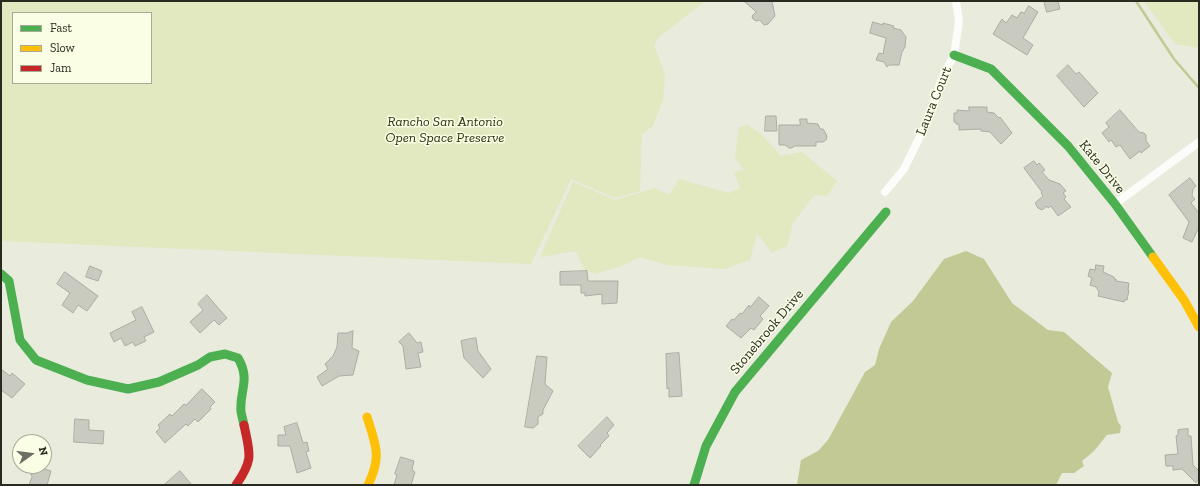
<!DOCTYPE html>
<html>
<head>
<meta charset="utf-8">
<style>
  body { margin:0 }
  #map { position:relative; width:1200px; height:486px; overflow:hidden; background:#e9ebdd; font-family:"Zilla Slab",serif }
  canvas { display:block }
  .frame { position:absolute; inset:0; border:2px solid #292b21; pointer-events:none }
  .legend { position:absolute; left:12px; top:12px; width:140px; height:72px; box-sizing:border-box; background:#fafee4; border:1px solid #a6aa96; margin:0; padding:5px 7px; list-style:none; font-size:12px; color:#292b21 }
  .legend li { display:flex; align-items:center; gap:8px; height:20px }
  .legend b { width:20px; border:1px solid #a6aa96 }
  .north { position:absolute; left:12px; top:434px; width:40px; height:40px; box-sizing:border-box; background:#fafee4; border:1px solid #a6aa96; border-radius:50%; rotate:76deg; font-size:11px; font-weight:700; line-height:16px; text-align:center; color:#292b21 }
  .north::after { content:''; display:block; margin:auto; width:14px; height:18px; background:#6c6e63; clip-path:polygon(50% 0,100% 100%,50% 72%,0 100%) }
</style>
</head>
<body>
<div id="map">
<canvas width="1200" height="486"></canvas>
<div class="frame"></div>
<ul class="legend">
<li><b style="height:5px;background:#4caf50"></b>Fast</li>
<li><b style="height:5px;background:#ffc107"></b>Slow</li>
<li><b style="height:5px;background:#c62828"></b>Jam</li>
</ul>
<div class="north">N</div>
</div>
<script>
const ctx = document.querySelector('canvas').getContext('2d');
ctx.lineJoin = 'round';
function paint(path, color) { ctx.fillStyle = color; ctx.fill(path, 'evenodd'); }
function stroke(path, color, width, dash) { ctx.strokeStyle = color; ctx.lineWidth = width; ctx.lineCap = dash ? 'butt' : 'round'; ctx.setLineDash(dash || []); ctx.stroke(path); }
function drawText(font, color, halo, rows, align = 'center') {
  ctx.font = font + ' "Zilla Slab",serif'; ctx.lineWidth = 3; ctx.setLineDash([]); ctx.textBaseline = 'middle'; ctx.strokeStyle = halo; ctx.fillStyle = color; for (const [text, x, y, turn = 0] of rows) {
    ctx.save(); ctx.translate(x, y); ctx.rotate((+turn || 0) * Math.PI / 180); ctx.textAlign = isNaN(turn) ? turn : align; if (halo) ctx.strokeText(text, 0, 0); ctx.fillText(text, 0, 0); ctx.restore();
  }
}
const green = new Path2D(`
  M1,1H705L659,37L654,45L665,75L663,100L653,126L642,134L640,191L615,198L571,179L531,264L1,241ZM13,13H151V83H13Z
  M1144,1H1199V48L1175,44Z
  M748,125L762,135L781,156L802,152L837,181L827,196L814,195L793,223L787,246L772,253L757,233L750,260L724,269L667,265L640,257L621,266L595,274L584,269L576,251L540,257L573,182L615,200L655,188L670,195L679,179L729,193L740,188L734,172L744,170L735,158L739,127Z`);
const water = new Path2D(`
  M966,251L984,259L1012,303L1048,330L1064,332L1112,373L1108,387L1118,422L1121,426L1120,433L1107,435L1094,451L1082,461L1084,466L1074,473H1062L1056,485H797L801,460L818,451L828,440L865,372L875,365L879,349L891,322L913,301L944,259Z`);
const stream = new Path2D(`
  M1136,1L1174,59L1199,88`);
const building = new Path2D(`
  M744,1H772L775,16L768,24L764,25L760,20L756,21L753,19L752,16L756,12Z
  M1044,1H1058L1060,9L1047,12Z
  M1029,6L1038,12L1023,38L1033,45L1027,55L993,34L1002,19L1006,23L1012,15L1017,18L1021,12L1024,13Z
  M873,22L883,25V23L894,26L893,28L901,30L906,37L905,47L902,52L899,65H889L887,67L884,62L876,60L879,53L883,54L886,38L870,33Z
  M1068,65L1076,74L1079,72L1098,93L1084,107L1057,76Z
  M969,107H987V112L994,113L999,118L1000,117L1012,133L1001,144L990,132L981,131V129L959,130V124H956V122H954V113H957V110L969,111Z
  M1120,110L1139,132L1144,133L1146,135V141L1150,146L1141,153L1140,151L1130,159L1120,145L1116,147L1111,140L1109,142L1102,133L1109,127L1106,123Z
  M766,116H776L777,131H765Z
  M800,119H807V123L818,124L820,129H823L826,134L827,137L826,140L823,142H816V146H794L792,148H789L785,145H779V125H800Z
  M1034,161L1037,165L1039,163L1045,170L1042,172L1049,180L1060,184L1066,191L1063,193L1066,197L1064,199L1071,207L1058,216L1051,206L1048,208L1047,206L1042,210L1038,208L1035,203L1043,196L1041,193L1042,192L1024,168Z
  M1190,178L1196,186L1193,189L1192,196L1195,199L1191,203L1199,213V227L1192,242L1183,238L1189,222L1169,195Z
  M1096,265L1104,266L1103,272L1114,277V279H1116V281L1129,283L1128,290H1129L1127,300H1124V302L1098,296L1099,292L1096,287L1090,285L1092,278L1088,276L1090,269L1095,270Z
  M90,266L102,271L98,281L86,277Z
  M587,271L588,281H618L617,303L602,304V294L585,296V293H581V285H560V272Z
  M65,272L98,296L87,311L78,305L73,313L62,305L70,293L57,284Z
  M207,295L227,318L219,325L214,320L200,333L190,322L203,310L198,304Z
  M759,297L769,306L760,316L763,319L754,330L751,328L741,338L726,326L732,319L734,320L740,313L742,314L749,305L750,307Z
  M142,307L154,332L144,337L146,341L135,346L133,342L125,346L121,338L114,342L110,333L136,320L132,312Z
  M353,331L352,348L359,351L353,375L339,376L322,386L317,377L328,369L325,364L333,356L337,347L338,333H347Z
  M409,333L417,343L421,342L423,352L418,353L421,367L406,369L403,346L399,342Z
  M476,338L478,351L491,369L483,378L464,358L461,341Z
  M679,353L682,396L669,397V388L667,389L666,354Z
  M537,356L547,357L545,384L553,391L543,410V414L538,417V424L533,428L525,427Z
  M1,369L10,376L12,373L25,384L12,398L1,390Z
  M202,389L215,402L210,407L211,409L198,422L195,419L188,426L186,424L165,443L156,432L160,428L158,425L170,414L172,416L184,404L186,405Z
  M607,417L614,425L607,433L609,436L600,445L601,446L590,458L578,446Z
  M75,419L89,420V430L104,431L103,444L74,442Z
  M297,423L303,443L307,442L309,451L306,452L311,468L297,473L290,446H278V435H286L284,427Z
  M1188,429V436H1191L1193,465L1199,471V479L1196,483L1182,469L1173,470V466H1166L1165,455L1178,454L1176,436L1178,435V430Z
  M401,457L414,461L412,469L413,470V471L415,472L411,485H394L397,475L395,474Z
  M27,466H36L51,471L47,485H29L32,477Z
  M180,471L192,485H164Z`);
const street = new Path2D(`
  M885,192L904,169L927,122L942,78L954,55L959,21L956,1
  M1115,204L1199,142`);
const fast = new Path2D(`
  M954,55L991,69L1068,146L1115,204L1153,257
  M1,274L9,281L20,340L36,360L87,380L128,389L159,382L198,365L210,357L225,354L238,358C251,380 239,391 241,412C242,416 243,421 244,425
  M694,485L706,446L735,392L886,212`);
const slow = new Path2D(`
  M1153,257L1184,300L1199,327
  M367,417C376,445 382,457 368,485`);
const jam = new Path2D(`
  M236,485C254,459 250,454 244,425`);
const streetNames = [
  ["Laura Court",934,101,-68],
  ["Kate Drive",1102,167,51],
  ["Stonebrook Drive",767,332,-50]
];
const parkNames = [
  ["Rancho San Antonio",445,122],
  ["Open Space Preserve",445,138]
];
paint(green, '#e2e8bf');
paint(water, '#c2c995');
stroke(stream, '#c2c995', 2.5);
paint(building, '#cacbc0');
stroke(building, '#abada2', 1);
stroke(street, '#fcfcfa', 8);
stroke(fast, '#4caf50', 9);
stroke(slow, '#ffc107', 9);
stroke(jam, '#c62828', 9);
drawText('14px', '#292b21', '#fafee4', streetNames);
drawText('italic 14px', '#2e3113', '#fafee4', parkNames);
</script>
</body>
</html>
